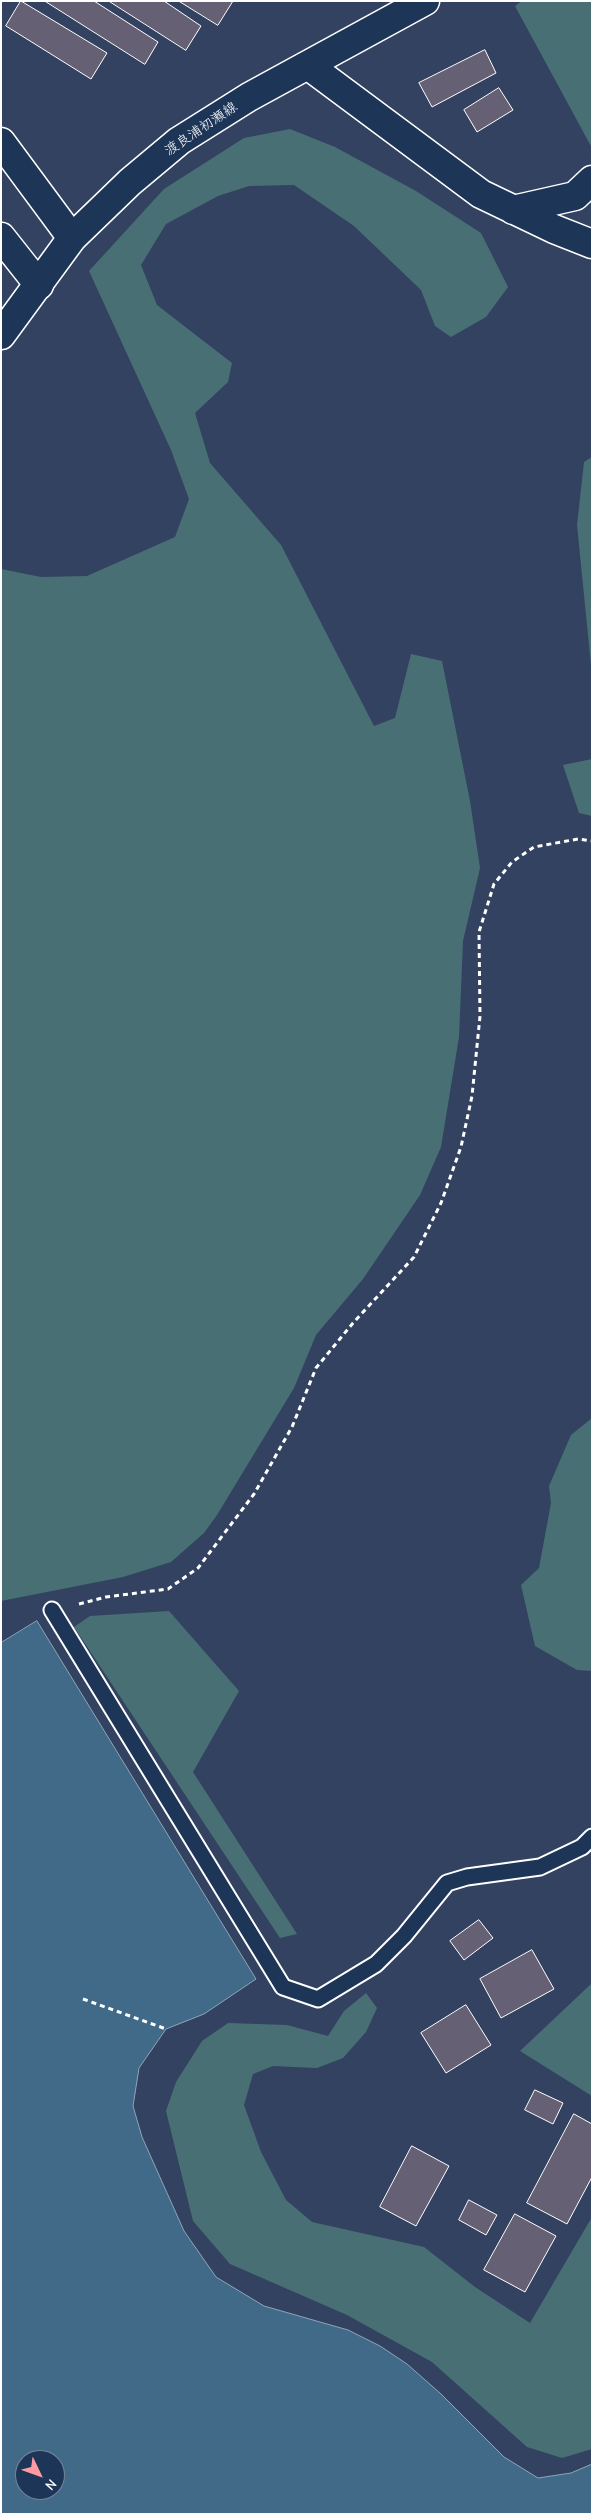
<!DOCTYPE html>
<html>
<head>
<meta charset="utf-8">
<style>
  body { margin:0 }
  #map { position:relative; width:593px; height:2515px; overflow:hidden; background:#334260; font-family:"Comic Neue",sans-serif }
  canvas { display:block }
  .frame { position:absolute; inset:0; border:2px solid #fff; pointer-events:none }
  .north { position:absolute; left:15px; top:2450px; width:50px; height:50px; box-sizing:border-box; background:#1d3557; border:1px solid #77869a; border-radius:50%; rotate:132deg; font-size:14px; font-weight:700; line-height:20px; text-align:center; color:#fff }
  .north::after { content:''; display:block; margin:auto; width:18px; height:22px; background:#ff9aa2; clip-path:polygon(50% 0,100% 100%,50% 72%,0 100%) }
</style>
</head>
<body>
<div id="map">
<canvas width="593" height="2515"></canvas>
<div class="frame"></div>
<div class="north">N</div>
</div>
<script>
const ctx = document.querySelector('canvas').getContext('2d');
ctx.lineJoin = 'round';
function paint(path, color) { ctx.fillStyle = color; ctx.fill(path, 'evenodd'); }
function stroke(path, color, width, dash) { ctx.strokeStyle = color; ctx.lineWidth = width; ctx.lineCap = dash ? 'butt' : 'round'; ctx.setLineDash(dash || []); ctx.stroke(path); }
function drawText(font, color, halo, rows, align = 'center') {
  ctx.font = font + ' "Comic Neue","Klee One",sans-serif'; ctx.lineWidth = 4; ctx.setLineDash([]); ctx.textBaseline = 'middle'; ctx.strokeStyle = halo; ctx.fillStyle = color; for (const [text, x, y, turn = 0] of rows) {
    ctx.save(); ctx.translate(x, y); ctx.rotate((+turn || 0) * Math.PI / 180); ctx.textAlign = isNaN(turn) ? turn : align; if (halo) ctx.strokeText(text, 0, 0); ctx.fillText(text, 0, 0); ctx.restore();
  }
}
const green = new Path2D(`
  M522,1H592V148L515,6Z
  M290,129L335,147L416,191L481,233L508,287L486,317L451,337L435,326L421,290L354,226L294,185L249,186L218,196L166,224L141,265L157,305L232,363L228,382L195,413L210,463L281,545L374,726L395,718L411,654L442,661L470,801L480,868L463,941L459,1037L441,1147L420,1195L363,1279L316,1335L294,1388L217,1515L204,1533L171,1562L123,1577L1,1601V569L41,577L87,576L175,537L189,499L171,450L89,271L164,189L244,138Z
  M592,457V675L577,525L584,462Z
  M592,759V816L579,813L563,765Z
  M592,1418V1671L577,1670L535,1646L521,1585L539,1568L551,1503L549,1486L571,1435Z
  M169,1611L239,1691L193,1772L297,1934L280,1938L74,1627L90,1616Z
  M592,1983V2096L520,2051Z
  M366,1993L377,2008L366,2032L343,2058L317,2068L273,2066L253,2074L244,2105L261,2152L286,2200L312,2222L424,2247L475,2287L530,2323L592,2217V2449L562,2458L527,2447L432,2362L347,2315L230,2264L193,2221L166,2111L176,2082L202,2041L228,2023L287,2025L328,2036L344,2011Z`);
const water = new Path2D(`
  M37,1621L256,1979L204,2014L166,2029L139,2068L133,2106L142,2137L184,2231L216,2277L264,2306L348,2330L380,2346L407,2364L441,2394L504,2457L538,2478L571,2473L592,2464V2514H1V1643ZM25,2460H55V2490H25Z`);
const building = new Path2D(`
  M21,1L107,53L91,79L6,26Z
  M45,1H94L158,42L145,64Z
  M109,1H164L201,26L186,50Z
  M179,1H233L218,25Z
  M485,50L496,73L432,107L419,83Z
  M499,88L513,110L477,132L464,110Z
  M479,1920L493,1938L464,1960L450,1941Z
  M532,1950L554,1989L501,2018L480,1979Z
  M466,2005L491,2045L446,2073L421,2033Z
  M535,2090L563,2103L553,2124L525,2110Z
  M574,2114L592,2124V2177L567,2224L527,2203Z
  M412,2146L449,2166L416,2226L380,2207Z
  M469,2200L497,2215L486,2235L459,2220Z
  M515,2214L556,2236L525,2292L484,2270Z`);
const path = new Path2D(`
  M79,1604L106,1597L168,1589L198,1568L254,1494L292,1427L316,1368L353,1323L414,1257L441,1203L461,1147L472,1096L480,1016L479,932L494,884L512,862L534,847L578,839L592,841
  M83,1999L166,2029`);
const service = new Path2D(`
  M52,1610L283,1987L318,1999L376,1964L404,1936L447,1883L467,1877L540,1867L582,1847L592,1837`);
const minor = new Path2D(`
  M309,66L481,194L554,229L592,244
  M1,142L72,238
  M513,210L575,196L592,180
  M1,237L39,285`);
const secondary = new Path2D(`
  M1,335L72,238L130,182L179,141L249,97L425,1`);
const streetNames = [
  ["渡良浦初瀬線",201,129,-34]
];
paint(green, '#487074');
paint(water, '#416a89');
stroke(water, '#8da6b8', 1);
paint(building, '#656074');
stroke(building, '#fff', 1);
stroke(service, '#fff', 19);
stroke(minor, '#fff', 31);
stroke(secondary, '#fff', 31);
stroke(path, '#fff', 3, [5, 4]);
stroke(service, '#1d3557', 15);
stroke(minor, '#1d3557', 28);
stroke(secondary, '#1d3557', 28);
drawText('14px', '#fff', '#1d3557', streetNames);
</script>
</body>
</html>
